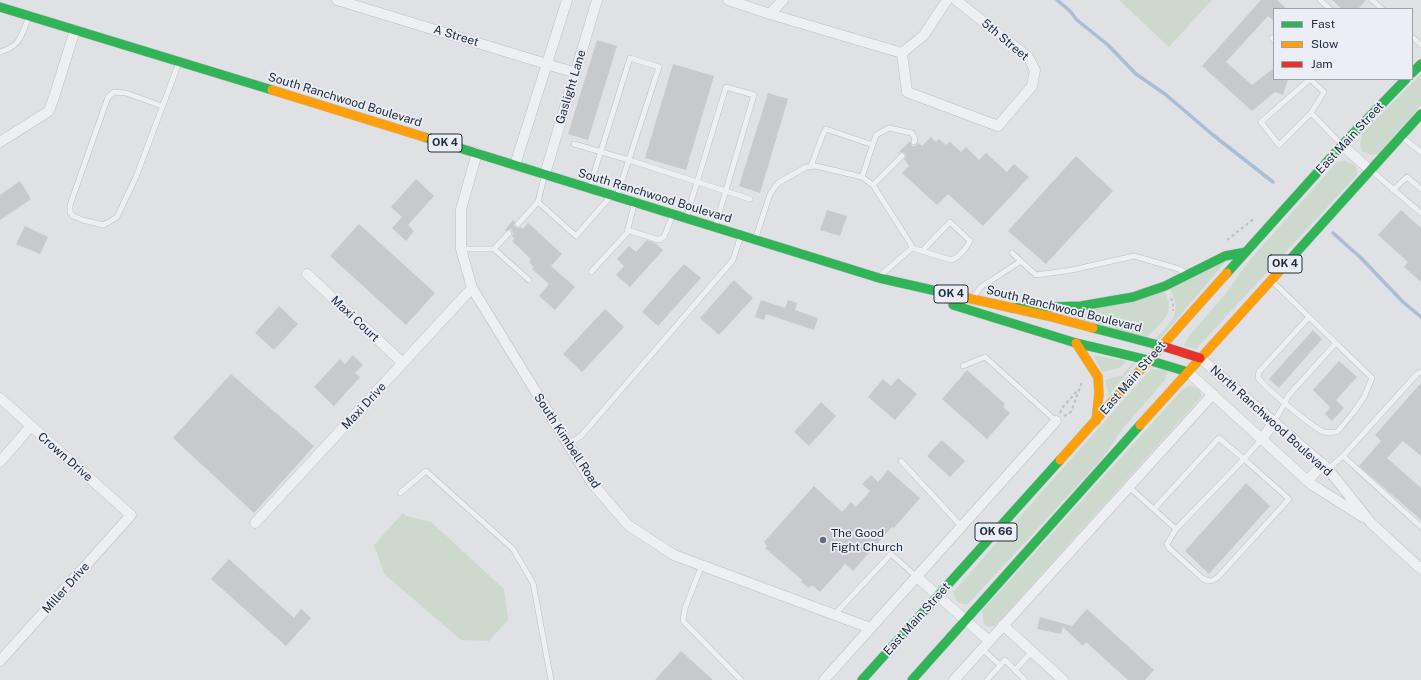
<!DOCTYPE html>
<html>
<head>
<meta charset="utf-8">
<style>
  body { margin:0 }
  #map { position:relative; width:1421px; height:680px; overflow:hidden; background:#dfe1e5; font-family:"Public Sans",sans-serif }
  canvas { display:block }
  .legend { position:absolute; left:1273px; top:8px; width:140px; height:72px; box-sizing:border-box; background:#ebeff5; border:1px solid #9ba2ac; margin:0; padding:5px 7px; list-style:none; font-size:12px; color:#242e3f }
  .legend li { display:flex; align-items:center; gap:8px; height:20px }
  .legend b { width:20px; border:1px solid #9ba2ac }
</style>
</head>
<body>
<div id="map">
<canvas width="1421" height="680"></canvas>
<ul class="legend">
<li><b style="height:5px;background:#30b455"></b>Fast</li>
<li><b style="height:5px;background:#ff9f0a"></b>Slow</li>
<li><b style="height:5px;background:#e5322d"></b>Jam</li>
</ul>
</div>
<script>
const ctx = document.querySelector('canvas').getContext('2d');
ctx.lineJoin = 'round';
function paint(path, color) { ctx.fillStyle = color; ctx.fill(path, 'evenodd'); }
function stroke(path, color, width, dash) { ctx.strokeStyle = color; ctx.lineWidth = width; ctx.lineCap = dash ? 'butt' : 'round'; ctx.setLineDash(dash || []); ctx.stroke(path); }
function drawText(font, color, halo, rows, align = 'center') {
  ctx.font = font + ' "Public Sans",sans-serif'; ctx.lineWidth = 3.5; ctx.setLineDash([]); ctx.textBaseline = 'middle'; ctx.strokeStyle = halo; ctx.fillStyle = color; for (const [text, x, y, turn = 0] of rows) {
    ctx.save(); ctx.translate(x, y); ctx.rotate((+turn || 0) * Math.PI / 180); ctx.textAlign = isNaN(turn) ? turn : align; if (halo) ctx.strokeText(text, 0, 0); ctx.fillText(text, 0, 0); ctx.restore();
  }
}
const green = new Path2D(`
  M1119,0H1212L1169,47Z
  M1421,74V104L1418,109L1378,154L1371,155L1362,151L1360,145L1362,134Z
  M1344,161L1354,164L1357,169V175L1196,349L1184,346L1189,336L1227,292L1248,262L1337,162Z
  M1227,260L1160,339H1155C1172,320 1183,315 1170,289Z
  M1165,292C1176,315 1162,321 1147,337L1050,313Z
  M1093,355L1126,361L1119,368L1102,372Z
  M1134,362H1136L1109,395L1105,380L1122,375Z
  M1151,369L1168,370L1165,380L1124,427L1102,459L968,604C959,605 954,601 954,591Z
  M1189,386C1197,387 1199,389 1202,396L995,626L989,627L984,624L982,611L1183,389Z
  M403,513L406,516L431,522L504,589L508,620L489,641L461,640L384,574L374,545Z`);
const stream = new Path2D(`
  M1057,0L1070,11L1077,20L1108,45L1136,74L1165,94L1213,135L1273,182
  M1333,233L1361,258L1403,302L1421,317`);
const building = new Path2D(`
  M1261,0H1277L1287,9H1274V21L1268,16L1226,62L1252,85L1274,68V79H1288L1283,95L1275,92L1252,111L1202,66Z
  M1332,0H1366L1358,9H1342Z
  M597,40L617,46L588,140L568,134Z
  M673,64L714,76L686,170L645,158Z
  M768,93L788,99L760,193L739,186Z
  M931,137L936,142L939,139L946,145L950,142L961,152L966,147L979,160L986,153L1007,172L1014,164L1029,177L983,226L948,194L937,205L902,173L909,166L904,159L906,157L905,153L901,152L897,154L910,141L912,146H915L918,143L922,146Z
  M1076,156L1113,191L1046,264L1008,231Z
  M416,179L434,196L408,225L414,231L406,241L392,228L402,217L391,207Z
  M20,181L31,199L0,220V195Z
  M827,210L847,216L840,236L820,230Z
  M1401,210L1421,228V282L1404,267L1408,262L1378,235Z
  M513,220L515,222L514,226L518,228L521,227L523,229L528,223L562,254L551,266L575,287L555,310L539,296L549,284L532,269L534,267L529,262L531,259L512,241L514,239L512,236L513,234L512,230L510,229L506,231L505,230Z
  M359,224L435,293L406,325L330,256Z
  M25,226L48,237L40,254L16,244Z
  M647,240L655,243L663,250L630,287L616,275L624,266L617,259L629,246L636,252Z
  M684,264L701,278L658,326L642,312Z
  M734,280L753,298L719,335L700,318Z
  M761,300L785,308L788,300L797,303L795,310L818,318L814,330L766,314L764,320L755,317Z
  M279,306L298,324L274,350L255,333Z
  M605,309L624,327L582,372L563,354Z
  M1313,330L1322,339L1279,388L1269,379Z
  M353,355L363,365L355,373L360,377L334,406L314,387L340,359L345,364Z
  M1339,361L1357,377L1336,400L1344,408L1332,421L1325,414L1330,407L1313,390Z
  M967,370L1005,404L1003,407L1010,413L987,439L942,399Z
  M231,374L314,446L254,513L173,438Z
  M898,378L917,394L895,420L868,397L883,379L891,386Z
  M1421,383V456L1403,441L1387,458L1421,488V520L1359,466L1381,441L1375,435Z
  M821,402L836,416L809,446L794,432Z
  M942,440L965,461L950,477L927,456Z
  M888,470L920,498L894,528L892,527L853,571L845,564L820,592L812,585L809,588L801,582L802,580L765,548L767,546L764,542L814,486L842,512L851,502L856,507L870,491L862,484L871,475L878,482Z
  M1246,483L1270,506L1209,574L1185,551Z
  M229,559L294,618L301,609L311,618L286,646L211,579Z
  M1087,609L1154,670L1145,680H1128L1086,642L1083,646L1063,627L1061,634L1037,629L1040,617L1072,626Z
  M681,651L713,680H655Z`);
const path = new Path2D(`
  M1227,240L1255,218
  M1171,298L1173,303V311
  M1060,413L1063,407L1078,390
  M1064,416L1071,412L1082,382H1083`);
const lane = new Path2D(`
  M1320,0L1330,9
  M1372,0L1382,9
  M1412,37L1421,45
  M1272,38L1274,40
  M0,52C20,46 21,37 28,19
  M162,106L126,93L114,92L108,97L70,205V212L73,216L83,220L103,225L109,222L117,217L136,177L178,65
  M1311,113L1279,145L1261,122L1310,79L1324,92L1311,113L1340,143
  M1403,138L1421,152
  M574,144L629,160L750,199
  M811,166L823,134L826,129L873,145
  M1372,171L1421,213
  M544,177L538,202L576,236L610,197
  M862,177L876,135L889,128L912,133L915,139L914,142
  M873,185L902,156
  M590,186L630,58L659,67L618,193
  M1393,190L1407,177L1421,189
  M687,215L726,87L754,95L716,224
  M518,224L538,202
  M627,230L659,240L664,237L672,217
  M756,237L770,194L778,183L806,167L816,166L862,177L873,185L910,243L912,248L882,274
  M912,248L951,260C959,258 967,247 970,241L950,222L922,251
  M461,249H494L529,280
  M494,249L509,233
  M1012,253L1036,275L1072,270L1134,256L1179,269L1184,272
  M591,272L627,233L634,205
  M1273,282L1307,315L1309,317L1372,378L1364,397L1353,413L1337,432C1333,432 1328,433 1324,432C1316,430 1261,385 1258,377L1259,372L1309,317
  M974,296L981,287L1021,261
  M963,366L985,357L1056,421
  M1274,422L1285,403L1288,396L1336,343
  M568,444L581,436L733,260L740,238
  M1343,456L1421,527
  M901,461L962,527
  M1328,469L1343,456L1417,374L1421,372
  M1129,487L1176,529L1244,459L1262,439
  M400,493L426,471L513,549L533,583L551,680
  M1154,509L1219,438L1244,459L1289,499L1218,577C1211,582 1209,582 1202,578L1169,548L1167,544L1176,529
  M702,565L685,608L683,621L741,680
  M835,614L891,554L917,577
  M982,649L1000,665
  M1015,670L1032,652
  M987,680L1005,660L1025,680`);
const street = new Path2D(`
  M337,0L576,73
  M728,0L770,14L902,53
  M947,0L924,35L902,53L907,92L998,126L1032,86L1035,70L1028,57L956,0
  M770,14L783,0
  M0,142L49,111L54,97L75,30
  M1342,145L1370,170
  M477,153L461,209V249L472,288L592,483L628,525L674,555L870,628
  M515,165L567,0
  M545,174L597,0
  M307,274L403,363
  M1200,358L1328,469L1371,523L1421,569
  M1188,372L1311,484L1363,517
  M0,398L131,515L0,661
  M1262,439L1274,422
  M0,462L31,426
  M1307,481L1323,464
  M255,523L472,288
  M917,577L989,641
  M1003,625L1063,680
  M824,680L1056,421
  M954,680L1213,394`);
const fast = new Path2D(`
  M0,7L272,90
  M1412,73L1421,64
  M424,137L879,278L941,292
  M1285,265L1421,114
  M1227,273L1342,145L1406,79
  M953,305L1076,343L1148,360
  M1012,308L1081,306L1133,297L1165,286L1225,256L1246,252
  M1093,328L1162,346
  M1148,360L1188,372
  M862,680L1060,460
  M912,680L1140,425`);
const slow = new Path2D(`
  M272,90L424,137
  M941,292L1048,316L1093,328
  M1076,343L1098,377L1099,394L1096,421
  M1140,425L1285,265
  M1060,460L1227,273`);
const jam = new Path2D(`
  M1162,346L1200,358`);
const markers = [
  [823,540,4,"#656d79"]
];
const shields = [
  [445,143,34],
  [1285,264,34],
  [951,294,34],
  [996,532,42]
];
const shieldNames = [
  ["OK 4",445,143],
  ["OK 4",1285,264],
  ["OK 4",951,294],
  ["OK 66",996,532]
];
const streetNames = [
  ["A Street",456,36,17],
  ["5th Street",1005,40,40],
  ["Gaslight Lane",571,87,-73],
  ["South Ranchwood Boulevard",345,100,17],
  ["East Main Street",1350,138,-47],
  ["South Ranchwood Boulevard",655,196,17],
  ["South Ranchwood Boulevard",1064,309,14],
  ["Maxi Court",355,319,43],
  ["East Main Street",1133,378,-49],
  ["Maxi Drive",364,406,-47],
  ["North Ranchwood Boulevard",1271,421,42],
  ["South Kimbell Road",567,441,57],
  ["Crown Drive",65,457,41],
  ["Miller Drive",66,588,-48],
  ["East Main Street",917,619,-48]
];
const poiNames = [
  ["The Good",831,533],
  ["Fight Church",831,547]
];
paint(green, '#ced9ce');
stroke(stream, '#aabdd4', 3.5);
paint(building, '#c7c9cd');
stroke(lane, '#bdbfc3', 6);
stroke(street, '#bdbfc3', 11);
stroke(fast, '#bbbec3', 10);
stroke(slow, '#bbbec3', 10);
stroke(jam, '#bbbec3', 10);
stroke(path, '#bdbfc5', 2, [3, 3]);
stroke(lane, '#eeeff2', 5);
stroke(street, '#eeeff2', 10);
stroke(fast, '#30b455', 9);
stroke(slow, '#ff9f0a', 9);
stroke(jam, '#e5322d', 9);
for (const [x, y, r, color] of markers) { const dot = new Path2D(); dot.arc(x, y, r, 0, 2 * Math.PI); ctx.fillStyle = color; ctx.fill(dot); stroke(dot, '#ebeff5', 1.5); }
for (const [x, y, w] of shields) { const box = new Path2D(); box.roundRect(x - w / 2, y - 9, w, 18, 3); ctx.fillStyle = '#ebeff5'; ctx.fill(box); stroke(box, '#242e3f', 1); }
drawText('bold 11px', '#242e3f', null, shieldNames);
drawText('12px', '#242e3f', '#ebeff5', streetNames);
drawText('12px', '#242e3f', '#ebeff5', poiNames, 'left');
</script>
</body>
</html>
